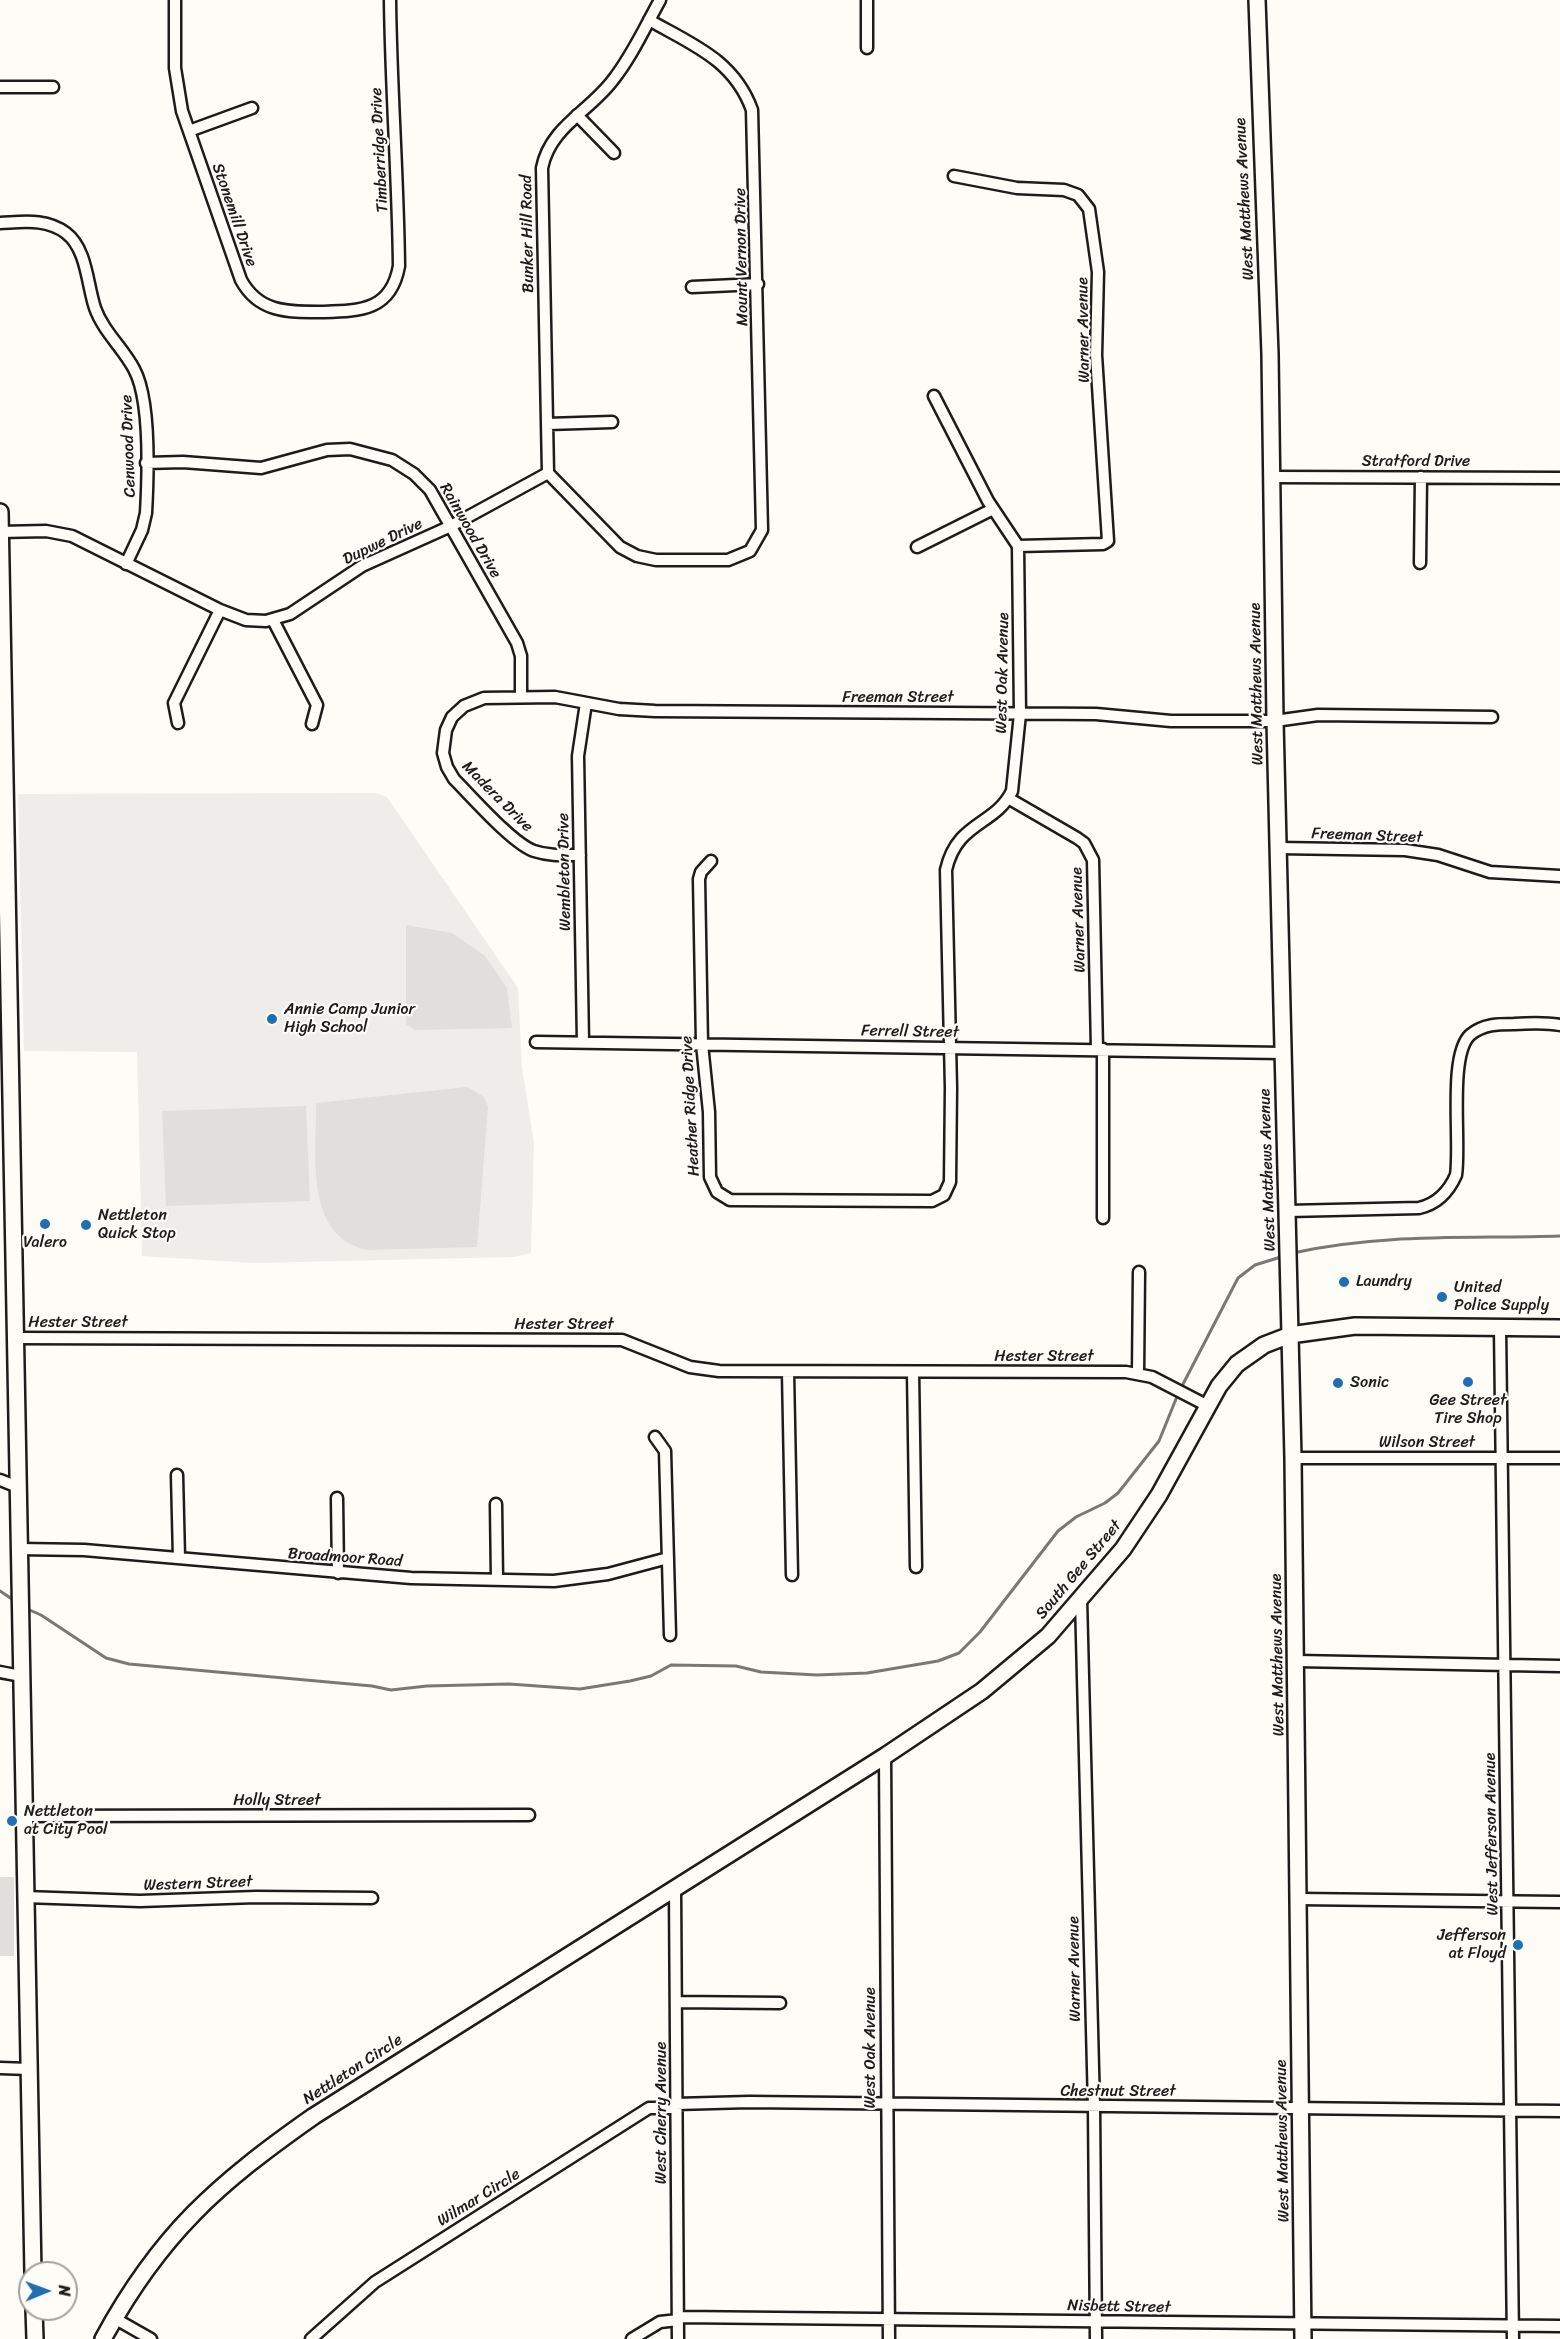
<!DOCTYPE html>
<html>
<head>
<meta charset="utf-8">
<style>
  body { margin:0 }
  #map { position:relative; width:1560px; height:2339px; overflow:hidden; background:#fdfcf7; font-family:Sriracha,sans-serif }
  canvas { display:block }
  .north { position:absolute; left:18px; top:2261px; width:60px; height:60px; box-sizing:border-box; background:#fdfcf7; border:2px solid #a3a29f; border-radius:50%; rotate:89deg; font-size:16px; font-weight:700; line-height:24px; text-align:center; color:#1c1c1c }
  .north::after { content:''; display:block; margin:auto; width:21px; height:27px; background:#1f6fb2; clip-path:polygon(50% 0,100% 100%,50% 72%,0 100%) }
</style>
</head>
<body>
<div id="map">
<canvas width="1560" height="2339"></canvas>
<div class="north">N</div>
</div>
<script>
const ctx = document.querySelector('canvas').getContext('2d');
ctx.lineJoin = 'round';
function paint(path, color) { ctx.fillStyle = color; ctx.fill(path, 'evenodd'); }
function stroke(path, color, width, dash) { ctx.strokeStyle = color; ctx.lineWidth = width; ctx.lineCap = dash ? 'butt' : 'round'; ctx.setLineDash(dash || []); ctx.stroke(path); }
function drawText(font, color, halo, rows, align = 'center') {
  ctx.font = font + ' Sriracha,sans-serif'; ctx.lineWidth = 4.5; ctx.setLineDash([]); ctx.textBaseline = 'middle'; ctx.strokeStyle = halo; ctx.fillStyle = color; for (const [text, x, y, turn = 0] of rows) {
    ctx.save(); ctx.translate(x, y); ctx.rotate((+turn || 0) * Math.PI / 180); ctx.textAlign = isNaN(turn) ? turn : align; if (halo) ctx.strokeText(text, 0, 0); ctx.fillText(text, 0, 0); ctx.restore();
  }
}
const built = new Path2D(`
  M376,793L387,797L518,988L522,1068L534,1143L531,1253L514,1257L254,1263L142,1256L137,1052L24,1051L18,794Z`);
const green = new Path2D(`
  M406,925L452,933L485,956L507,988L512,1028L415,1030L406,1024Z
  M467,1087L484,1097L488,1107L477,1247L367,1250C303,1236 317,1153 316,1103Z
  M306,1106L310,1201L166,1206L162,1111Z
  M0,1877H14V1956H0Z`);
const stream = new Path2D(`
  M1293,1253C1381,1233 1471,1239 1560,1236
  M1181,1388L1238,1278L1255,1265L1284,1256
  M0,1591L15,1601
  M25,1608L41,1615L106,1658L129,1664L372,1686L391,1690L427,1686L509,1684L580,1689L630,1681L651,1676L671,1665L736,1666L761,1672L817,1675L867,1673L938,1661L959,1653L980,1632L1058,1531L1076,1517L1105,1503L1118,1493L1159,1441L1178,1394`);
const street = new Path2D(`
  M175,0V68L182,111L241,280C259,313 288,312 322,312C360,311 391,311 399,266C398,177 391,89 390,0
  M867,48V0
  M0,87H53
  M577,115L614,153
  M189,131L252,108
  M954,176L1017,188L1064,190L1078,195L1089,209L1098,272L1096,355L1108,541L1103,544L1018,546
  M0,223C23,222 46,218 66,233C87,249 87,284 95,308C103,331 123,348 134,369C151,400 148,477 146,513L142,530L126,564
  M692,287L758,284
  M547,424L612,422
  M146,463L183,462L261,468L327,450L350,449L392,460L414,474L430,490L517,643L521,656V696
  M548,473L620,547L637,556L656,560H728L750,551L762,530L752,110C734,60 693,45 649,20
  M548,473L542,168C550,127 589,112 613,80C632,56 645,27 660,0
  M1271,477L1560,478
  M0,532L46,531L72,536L220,610L246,620L266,621L290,614L362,566L451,526L548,473
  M917,547L993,509
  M1420,563L1421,477
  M273,620L317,705L312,724
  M178,723L174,703L220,610
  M1008,798L1077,838L1084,843L1093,860L1097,1049
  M1278,848L1405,850L1438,855L1490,872L1560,876
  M580,855C564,855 549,856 534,851C513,844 472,797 454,779L447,767L443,753L446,730L452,717L464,706L484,698L555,697L619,709L655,711L1096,714L1171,721H1275L1318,715L1492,717
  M711,861L701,872L699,879L702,1044L709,1112L710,1177L717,1192L730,1200L932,1201L944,1195L950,1182L951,1088L946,870C957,821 995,826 1012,791L1020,714L1018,546L988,501L934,396
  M536,1042L1283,1053
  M583,1042L578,756L586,703
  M1288,1211L1419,1208C1437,1204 1449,1191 1456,1175C1461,1142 1448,1056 1470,1035C1483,1024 1498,1024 1514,1024C1529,1023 1545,1022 1560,1025
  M1103,1218V1049
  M1500,1328L1513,2339
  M15,1338L622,1340L690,1367L719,1371L1126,1372L1152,1377L1208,1406
  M788,1372L792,1575
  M913,1372L916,1567
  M1138,1374L1139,1272
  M655,1437L665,1451L670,1635
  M1293,1458H1560
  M177,1475L179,1558
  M0,1480L18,1487
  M337,1498L338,1573
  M496,1504L497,1580
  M19,1549L84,1550L411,1578L554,1581L608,1574L668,1558
  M1081,1599L1094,2107L1096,2339
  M1297,1661L1560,1666
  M0,1672L21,1676
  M885,1756L889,2339
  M24,1816L529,1815
  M675,1888L678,2339
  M25,1897L140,1901L256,1897L372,1898
  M1298,1899L1560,1902
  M676,2002L780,2003
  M0,2068L29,2069
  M676,2104L749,2102L1560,2111
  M678,2317L1560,2326
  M114,2318L151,2339
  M311,2339L375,2282L649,2108H676
  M632,2339L660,2322L678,2320`);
const secondary = new Path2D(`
  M1257,0L1270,354L1275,721L1293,1458L1303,2339
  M0,512L33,2273
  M34,2309L35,2339
  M103,2339C160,2234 217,2184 314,2116L885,1756L982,1691L1048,1636L1123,1549L1159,1495L1219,1386L1237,1364L1264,1345L1290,1335L1355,1326L1560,1328`);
const markers = [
  [272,1019,6,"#1f6fb2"],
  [45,1224,6,"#1f6fb2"],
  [86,1225,6,"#1f6fb2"],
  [1344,1282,6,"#1f6fb2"],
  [1442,1297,6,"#1f6fb2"],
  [1468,1382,6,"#1f6fb2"],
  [1338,1383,6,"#1f6fb2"],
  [12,1821,6,"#1f6fb2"],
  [1518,1945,6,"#1f6fb2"]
];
const streetNames = [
  ["Timberridge Drive",380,150,-93],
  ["West Matthews Avenue",1245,199,-93],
  ["Stonemill Drive",234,215,71],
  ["Bunker Hill Road",528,234,-91],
  ["Mount Vernon Drive",742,257,-91],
  ["Warner Avenue",1084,330,-91],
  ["Cenwood Drive",129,446,-92],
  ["Stratford Drive",1416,462],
  ["Rainwood Drive",470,531,60],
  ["Dupwe Drive",383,542,-26],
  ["West Oak Avenue",1003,673,-89],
  ["West Matthews Avenue",1257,684,-91],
  ["Freeman Street",898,698],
  ["Madera Drive",497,797,45],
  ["Freeman Street",1367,836,2],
  ["Wembleton Drive",565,872,-91],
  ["Warner Avenue",1079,920,-92],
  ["Ferrell Street",910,1032,1],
  ["Heather Ridge Drive",691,1106,-93],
  ["West Matthews Avenue",1268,1170,-92],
  ["Hester Street",78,1323],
  ["Hester Street",564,1325],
  ["Hester Street",1044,1357],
  ["Wilson Street",1427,1443],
  ["Broadmoor Road",345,1558,4],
  ["South Gee Street",1079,1570,-50],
  ["West Matthews Avenue",1278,1655,-91],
  ["Holly Street",277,1801],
  ["West Jefferson Avenue",1492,1834,-91],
  ["Western Street",198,1884,-2],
  ["Warner Avenue",1075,1969,-91],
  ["West Oak Avenue",871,2048,-90],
  ["Nettleton Circle",353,2070,-33],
  ["Chestnut Street",1118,2092],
  ["West Cherry Avenue",662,2113,-90],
  ["West Matthews Avenue",1283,2141,-91],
  ["Wilmar Circle",479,2198,-32],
  ["Nisbett Street",1119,2307,1]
];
const poiNames = [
  ["Annie Camp Junior",284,1010],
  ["High School",284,1028],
  ["Nettleton",98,1216],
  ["Quick Stop",98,1234],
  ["Valero",45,1243,"center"],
  ["Laundry",1356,1282],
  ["United",1454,1288],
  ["Police Supply",1454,1306],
  ["Sonic",1350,1383],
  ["Gee Street",1468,1401,"center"],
  ["Tire Shop",1468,1419,"center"],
  ["Nettleton",24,1812],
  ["at City Pool",24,1830],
  ["Jefferson",1506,1936,"right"],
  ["at Floyd",1506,1954,"right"]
];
paint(built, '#eeede9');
paint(green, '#e0dfdb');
stroke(stream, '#797876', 3);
stroke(street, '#1c1c1c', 15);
stroke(secondary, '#1c1c1c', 20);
stroke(street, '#fdfcf7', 10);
stroke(secondary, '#fdfcf7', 15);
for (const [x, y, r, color] of markers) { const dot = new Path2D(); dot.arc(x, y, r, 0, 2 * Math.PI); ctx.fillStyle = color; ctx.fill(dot); stroke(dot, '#fdfcf7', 2); }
drawText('16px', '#1c1c1c', '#fdfcf7', streetNames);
drawText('16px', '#1c1c1c', '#fdfcf7', poiNames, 'left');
</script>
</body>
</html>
